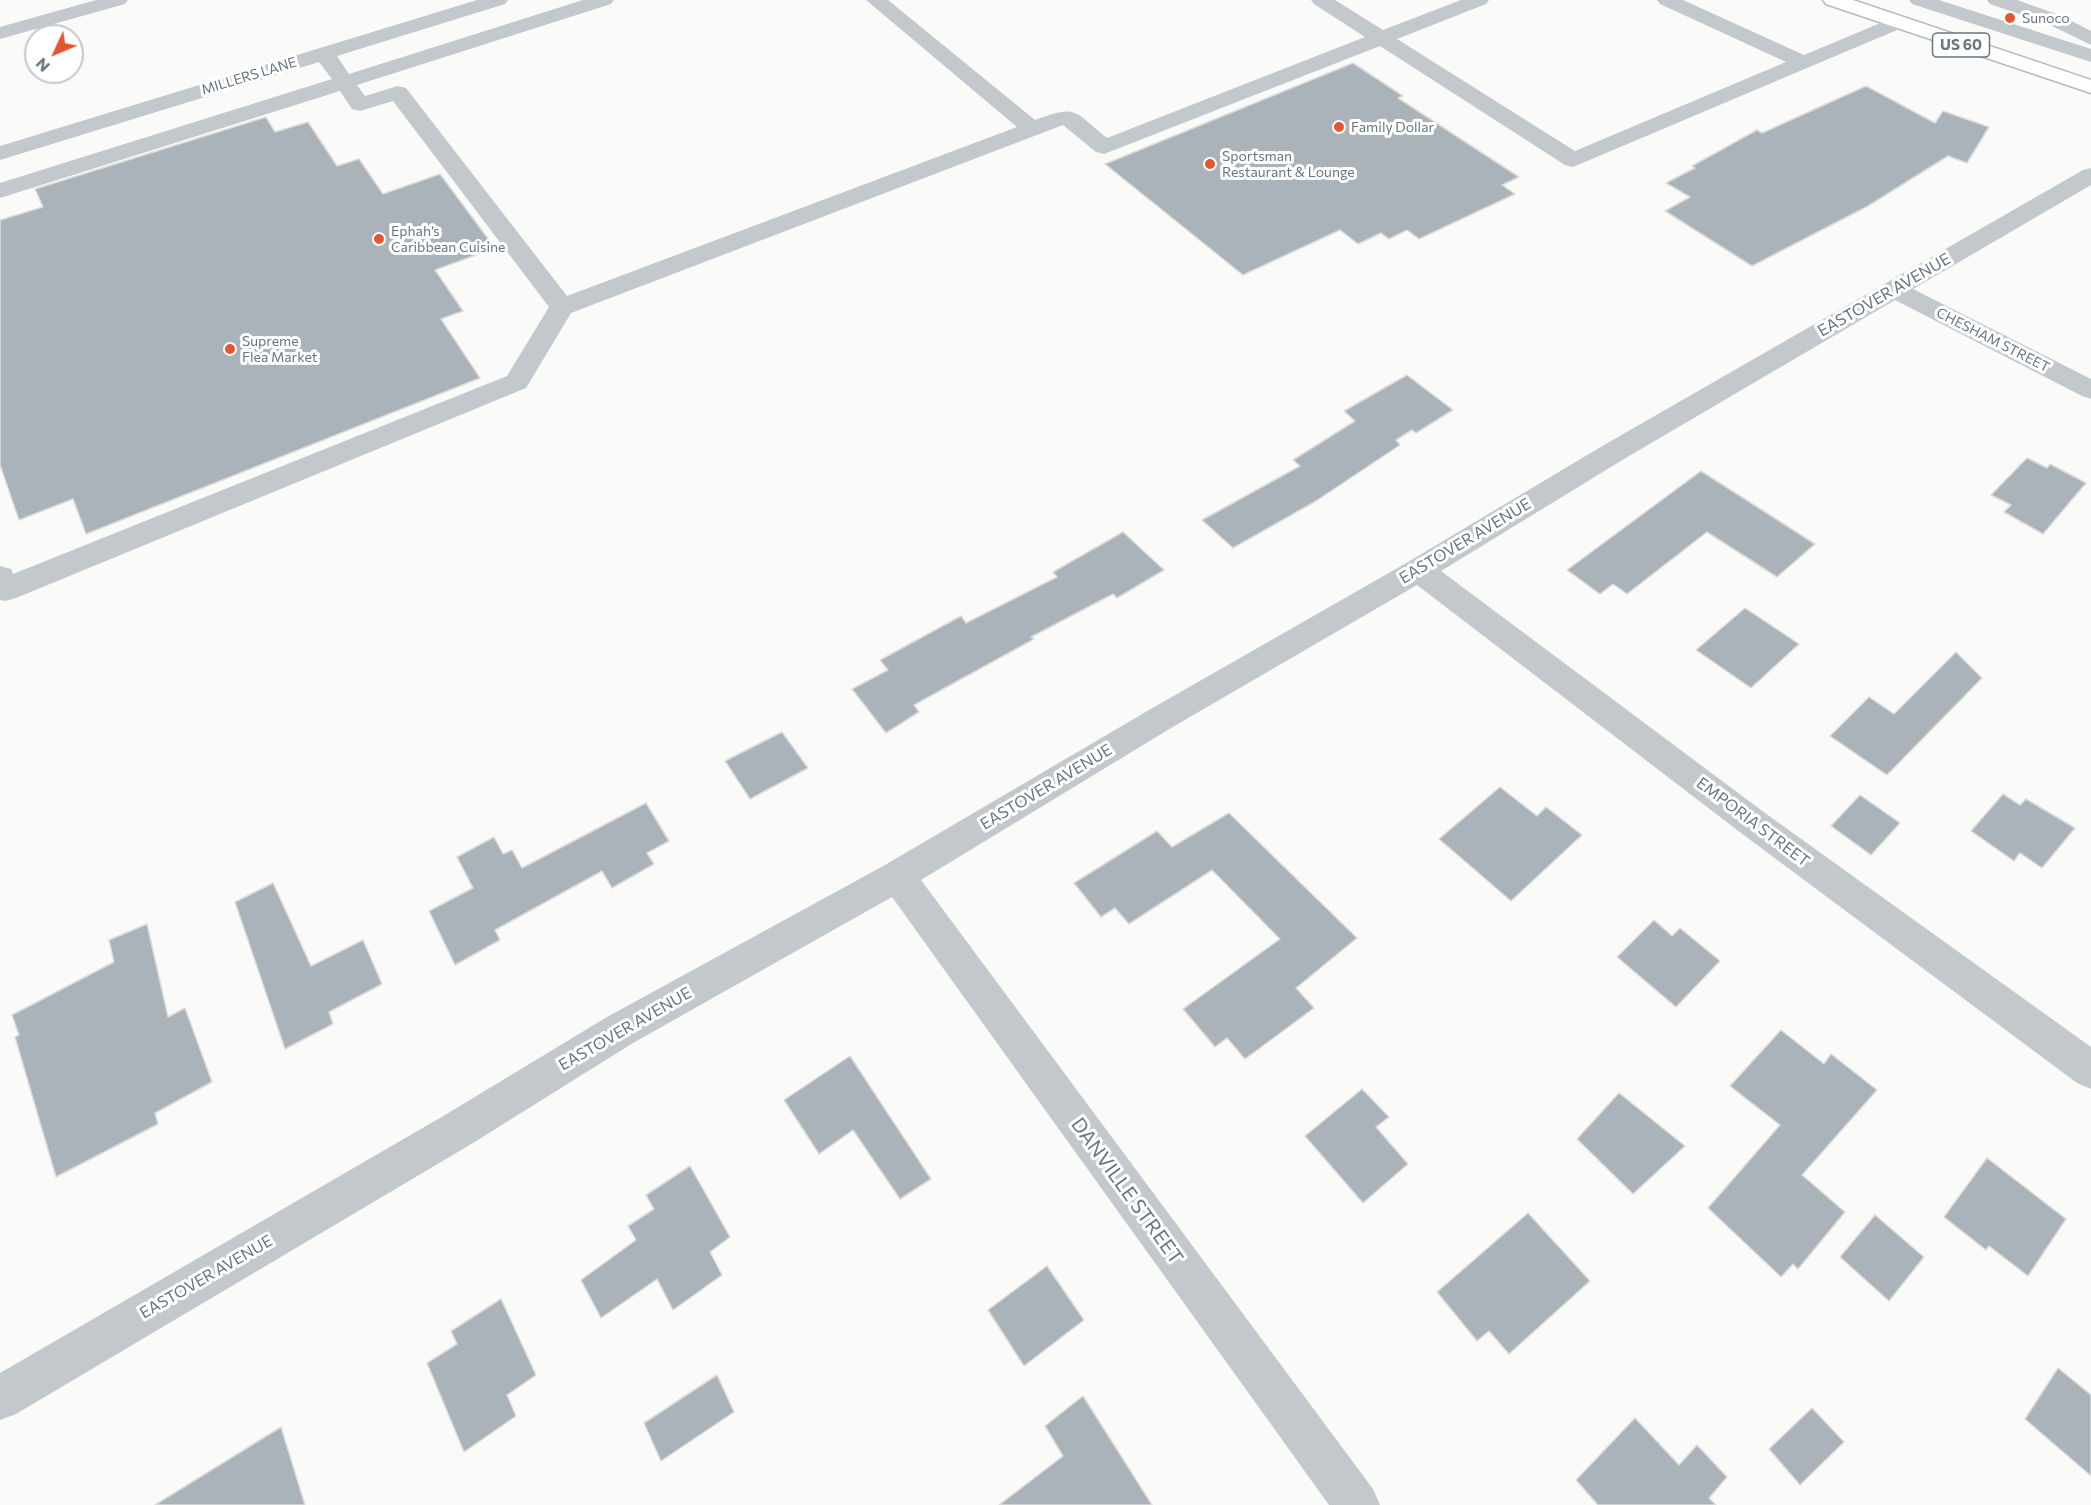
<!DOCTYPE html>
<html>
<head>
<meta charset="utf-8">
<style>
  body { margin:0 }
  #map { position:relative; width:2091px; height:1505px; overflow:hidden; background:#fafaf8; font-family:Commissioner,sans-serif }
  canvas { display:block }
  .north { position:absolute; left:24px; top:24px; width:60px; height:60px; box-sizing:border-box; background:#fff; border:2px solid #c1c8cd; border-radius:50%; rotate:226deg; font-size:16px; font-weight:700; line-height:24px; text-align:center; color:#657683 }
  .north::after { content:''; display:block; margin:auto; width:21px; height:27px; background:#e4572e; clip-path:polygon(50% 0,100% 100%,50% 72%,0 100%) }
</style>
</head>
<body>
<div id="map">
<canvas width="2091" height="1505"></canvas>
<div class="north">N</div>
</div>
<script>
const ctx = document.querySelector('canvas').getContext('2d');
ctx.lineJoin = 'round';
function paint(path, color) { ctx.fillStyle = color; ctx.fill(path, 'evenodd'); }
function stroke(path, color, width, dash) { ctx.strokeStyle = color; ctx.lineWidth = width; ctx.lineCap = dash ? 'butt' : 'round'; ctx.setLineDash(dash || []); ctx.stroke(path); }
function drawText(font, color, halo, rows, align = 'center') {
  ctx.font = font + ' Commissioner,sans-serif'; ctx.lineWidth = 6; ctx.setLineDash([]); ctx.textBaseline = 'middle'; ctx.strokeStyle = halo; ctx.fillStyle = color; for (const [text, x, y, turn = 0] of rows) {
    ctx.save(); ctx.translate(x, y); ctx.rotate((+turn || 0) * Math.PI / 180); ctx.textAlign = isNaN(turn) ? turn : align; if (halo) ctx.strokeText(text, 0, 0); ctx.fillText(text, 0, 0); ctx.restore();
  }
}
const building = new Path2D(`
  M1353,63L1403,96L1398,98L1519,177L1502,185L1515,194L1419,239L1407,230L1389,239L1381,233L1358,244L1340,230L1243,275L1105,164Z
  M1866,86L1935,123L1943,111L1989,127L1967,163L1948,156L1868,206L1752,266L1665,211L1690,197L1666,183L1695,168L1692,166L1757,130L1762,133Z
  M266,117L275,132L308,122L337,166L359,159L383,194L440,174L495,248L435,270L463,311L441,319L480,378L86,534L73,499L19,520L0,465V220L43,207L35,189Z
  M1407,375L1453,410L1416,433L1412,430L1396,440L1400,445L1316,501L1233,548L1202,520L1300,466L1293,460L1355,421L1344,411Z
  M2027,458L2047,468L2050,464L2086,483L2043,534L2004,512L2011,505L1991,495Z
  M1701,471L1815,544L1777,577L1707,532L1627,594L1613,584L1600,594L1567,570Z
  M1123,532L1164,570L1117,598L1113,594L1031,637L1034,639L914,705L919,712L886,733L852,689L888,670L880,660L961,616L966,623L1057,577L1053,572Z
  M1745,608L1799,644L1751,688L1696,650Z
  M1956,652L1982,678L1887,775L1830,736L1869,697L1894,714Z
  M782,732L808,768L750,799L725,761Z
  M1500,787L1537,816L1546,807L1582,835L1511,901L1439,839Z
  M2003,794L2020,805L2026,799L2075,828L2042,868L2020,853L2014,861L1971,831Z
  M1860,795L1900,823L1871,855L1831,826Z
  M646,803L669,841L647,853L654,864L612,888L602,871L495,930L500,940L455,965L429,911L473,888L457,857L494,837L503,854L512,850L522,868Z
  M1229,813L1357,938L1296,988L1314,1008L1245,1059L1227,1038L1215,1047L1183,1009L1280,939L1212,870L1129,924L1115,908L1101,917L1074,883L1157,831L1172,847Z
  M273,883L311,966L363,940L382,984L329,1012L333,1024L285,1049L235,902Z
  M1654,920L1672,936L1680,928L1720,961L1676,1007L1617,957Z
  M147,924L168,1017L185,1008L212,1082L155,1113L158,1124L56,1177L15,1037L19,1035L12,1015L114,962L109,940Z
  M1781,1030L1824,1064L1831,1054L1877,1090L1802,1175L1845,1212L1798,1269L1793,1264L1781,1277L1708,1208L1780,1125L1730,1086Z
  M850,1056L931,1179L900,1199L853,1130L819,1154L784,1100Z
  M1362,1089L1389,1117L1376,1127L1408,1164L1363,1203L1305,1136Z
  M1619,1093L1685,1146L1633,1194L1577,1139Z
  M1987,1158L2066,1219L2028,1276L1989,1246L1986,1250L1944,1217Z
  M690,1166L730,1237L710,1252L722,1275L673,1310L657,1279L601,1318L581,1280L636,1240L628,1226L654,1209L646,1195Z
  M1528,1213L1590,1281L1509,1354L1489,1331L1477,1341L1437,1292Z
  M1875,1215L1924,1257L1889,1301L1840,1257Z
  M1047,1266L1084,1320L1024,1366L988,1310Z
  M501,1299L536,1375L507,1395L516,1416L464,1452L427,1363L457,1344L451,1331Z
  M2058,1368L2091,1395V1476L2025,1419Z
  M717,1375L734,1412L661,1461L644,1423Z
  M1083,1396L1152,1505H999L1063,1456L1045,1426Z
  M1812,1408L1844,1442L1800,1485L1769,1449Z
  M1635,1418L1679,1465L1697,1445L1727,1477L1709,1498L1716,1505H1598L1576,1480Z
  M281,1427L305,1505H155Z`);
const minor = new Path2D(`
  M96,0H128L125,4L0,39V27Z
  M477,0H508L505,4L337,56L349,74L583,0H614L611,4L357,85L365,96L398,86L406,88L567,296L1017,127L866,0H888L1035,120C1078,104 1073,111 1107,138L1365,37L1314,4L1311,0H1335L1383,30L1461,0H1489L1486,4L1397,39L1575,151L1786,62L1660,4L1657,0H1683L1804,55L1890,19L1897,17L1904,19L1907,23L1904,27L1573,167L1565,165L1380,46L1104,154L1096,152L1063,125L571,313L526,388L16,598L5,601L0,600V566L11,569L13,574L507,376L549,307L393,101L360,111L352,109L340,91L0,198V183L332,79L319,62L0,160V146Z
  M1909,0H1939L2091,49V62L1912,4Z
  M1987,0H2017L2062,16L2091,31V45L2048,24L1990,4Z
  M2091,168V185L1913,289L2091,379V399L2082,396L1895,300L1624,459L1441,571L1765,813L2091,1047V1089L2077,1083L1741,833L1417,585L1171,728L921,880L1373,1489L1380,1505H1329L892,897L633,1043L473,1143L16,1414L0,1420V1373L445,1115L607,1017L885,865L1149,710L1408,562L1604,445L2083,170Z`);
const major = new Path2D(`
  M1823,0H1853L2091,80V93L1826,4Z`);
const markers = [
  [2010,18,6,"#e4572e"],
  [1339,127,6,"#e4572e"],
  [1210,164,6,"#e4572e"],
  [379,239,6,"#e4572e"],
  [230,349,6,"#e4572e"]
];
const farPoinames = [
  ["Sunoco",2022,18],
  ["Family Dollar",1351,127],
  ["Sportsman",1222,156],
  ["Restaurant & Lounge",1222,172],
  ["Ephah’s",391,231],
  ["Caribbean Cuisine",391,247],
  ["Supreme",242,341],
  ["Flea Market",242,357]
];
const farStreetnames = [
  ["MILLERS LANE",249,76,-17],
  ["CHESHAM STREET",1993,340,27]
];
const shields = [
  [1961,45,57]
];
const shieldNames = [
  ["US 60",1961,45]
];
const streetNames = [
  ["EASTOVER AVENUE",1884,295,-30],
  ["EASTOVER AVENUE",1465,541,-31],
  ["EASTOVER AVENUE",1046,787,-31],
  ["EMPORIA STREET",1753,822,37],
  ["EASTOVER AVENUE",625,1029,-30],
  ["EASTOVER AVENUE",206,1277,-30]
];
const nearStreetnames = [
  ["DANVILLE STREET",1127,1191,54]
];
paint(building, '#aab3b9');
stroke(building, '#dcdcda', 1.5);
stroke(major, '#b5babe', 3);
paint(minor, '#c3c8cc');
paint(major, '#fff');
for (const [x, y, r, color] of markers) { const dot = new Path2D(); dot.arc(x, y, r, 0, 2 * Math.PI); ctx.fillStyle = color; ctx.fill(dot); stroke(dot, '#fff', 2); }
drawText('14px', '#657683', '#fff', farPoinames, 'left');
drawText('14px', '#657683', '#fff', farStreetnames);
for (const [x, y, w] of shields) { const box = new Path2D(); box.roundRect(x - w / 2, y - 12, w, 24, 4.5); ctx.fillStyle = '#fff'; ctx.fill(box); stroke(box, '#657683', 1.5); }
drawText('bold 15px', '#657683', null, shieldNames);
drawText('16px', '#657683', '#fff', streetNames);
drawText('20px', '#657683', '#fff', nearStreetnames);
</script>
</body>
</html>
